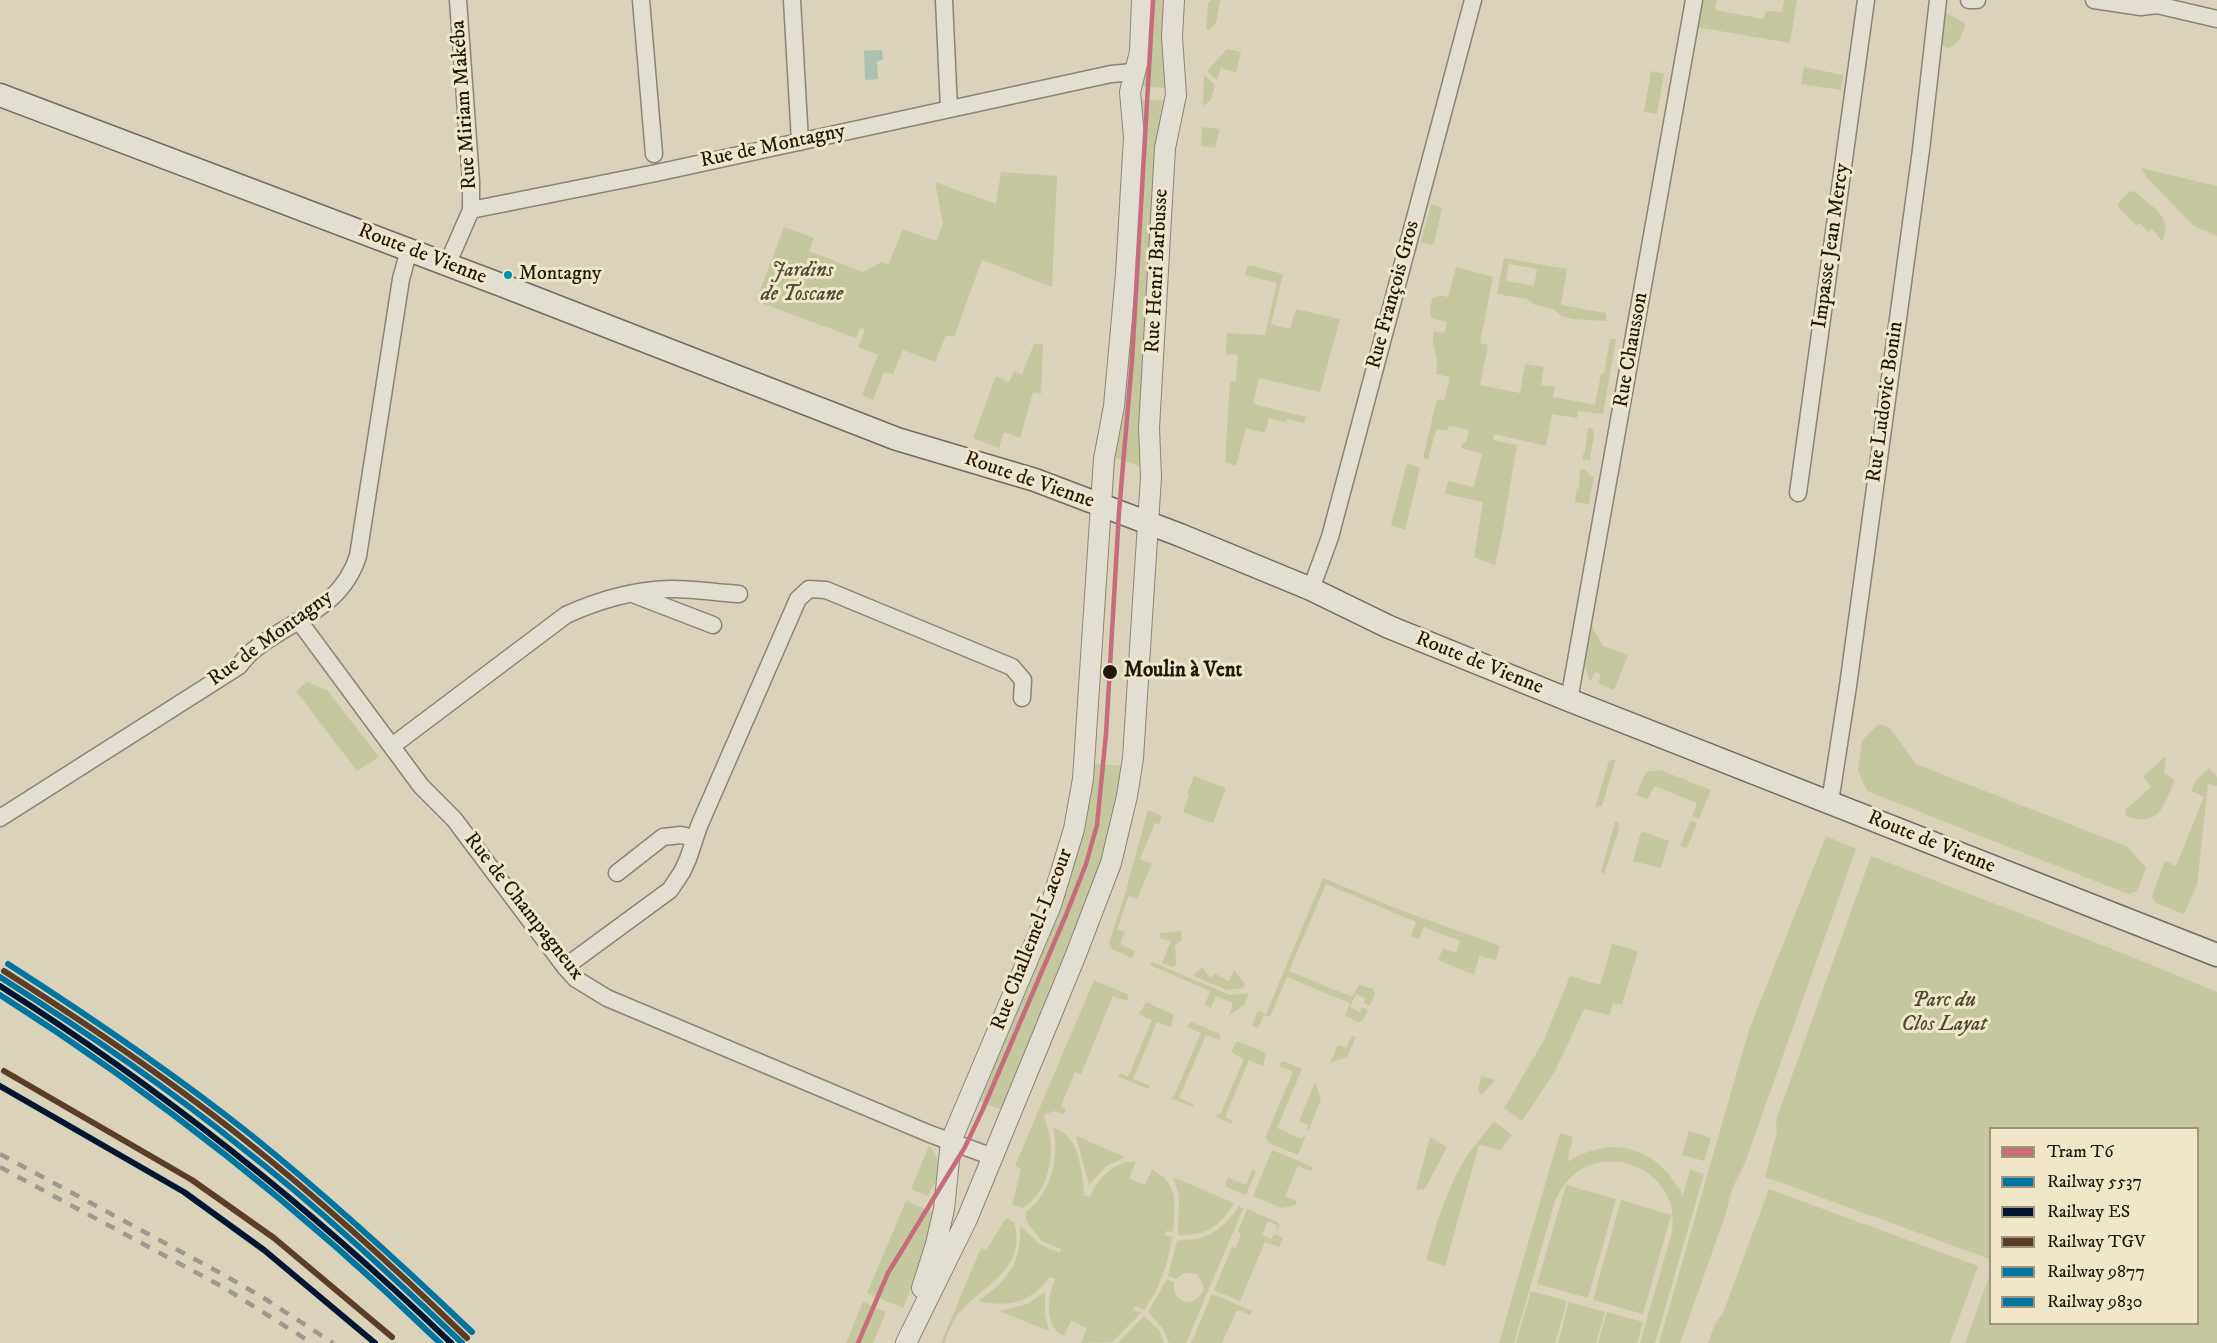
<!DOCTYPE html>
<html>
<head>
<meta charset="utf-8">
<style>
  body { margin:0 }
  #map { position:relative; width:2217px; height:1343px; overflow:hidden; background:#dad2b9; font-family:"IM FELL DW Pica",serif }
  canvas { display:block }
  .legend { position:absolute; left:1989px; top:1127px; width:210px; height:198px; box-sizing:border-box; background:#f0e6c8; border:2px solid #9e937d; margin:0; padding:8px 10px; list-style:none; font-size:18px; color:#22160d }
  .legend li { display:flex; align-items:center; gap:12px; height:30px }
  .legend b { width:30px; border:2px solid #9e937d }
</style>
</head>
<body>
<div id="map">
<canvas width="2217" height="1343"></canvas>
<ul class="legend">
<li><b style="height:8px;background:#c86c7b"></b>Tram T6</li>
<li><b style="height:8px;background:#0075a1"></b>Railway 5537</li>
<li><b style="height:8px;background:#011633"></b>Railway ES</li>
<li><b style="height:8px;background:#5c3e26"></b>Railway TGV</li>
<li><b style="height:8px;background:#0075a1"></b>Railway 9877</li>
<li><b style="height:8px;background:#0075a1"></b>Railway 9830</li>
</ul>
</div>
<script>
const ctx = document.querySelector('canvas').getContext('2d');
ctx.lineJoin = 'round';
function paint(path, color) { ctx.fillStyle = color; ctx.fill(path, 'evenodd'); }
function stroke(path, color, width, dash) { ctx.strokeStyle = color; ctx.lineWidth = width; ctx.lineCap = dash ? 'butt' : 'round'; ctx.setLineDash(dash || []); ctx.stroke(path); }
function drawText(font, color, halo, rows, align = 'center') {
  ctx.font = font + ' "IM FELL DW Pica",serif'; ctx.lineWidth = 6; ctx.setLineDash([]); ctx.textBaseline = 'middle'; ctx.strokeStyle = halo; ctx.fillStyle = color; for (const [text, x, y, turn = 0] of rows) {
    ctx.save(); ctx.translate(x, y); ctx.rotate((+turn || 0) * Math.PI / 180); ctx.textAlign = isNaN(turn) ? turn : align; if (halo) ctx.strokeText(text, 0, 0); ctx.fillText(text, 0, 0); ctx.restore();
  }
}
const green = new Path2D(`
  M1149,0H1168V88L1139,86Z
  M1212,0H1220L1216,23L1209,30L1206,29L1208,3Z
  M1701,0H1717L1715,10L1764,19L1766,11L1782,12L1784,0H1797L1790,43L1696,27Z
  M1945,12L1966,24C1961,35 1959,47 1946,48L1941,44Z
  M1227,49L1241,52L1236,73L1221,68L1217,80L1207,71Z
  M1804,67L1843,75L1841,90L1801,84Z
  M1651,71L1664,74L1657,114L1644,112Z
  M1204,75L1215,85L1211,100L1203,106Z
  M1138,99L1168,101L1144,468L1114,457L1123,411L1129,359L1141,141Z
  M1202,127L1220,129L1215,148L1201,146Z
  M2141,168L2217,186V236L2194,226L2147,178Z
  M1001,172L1057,176L1052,287L982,260L954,337L946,335L935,362L903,350L893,374L884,372L873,400L862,395L878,355L858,347L865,330L860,328L856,338L756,301L784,227L814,238L809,251L863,272L882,262L888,265L903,229L936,241L943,224L935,182L996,204Z
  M2130,191C2137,192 2141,196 2146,201C2160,212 2172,223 2162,241L2152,229L2148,232L2140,223L2136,226L2117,205Z
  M1431,204L1441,207L1442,209L1434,243L1432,245L1421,242Z
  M1504,258L1567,269L1561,305L1606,313V321L1572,319L1562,316L1553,309L1535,305L1527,299L1497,294ZM1509,264L1537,269L1534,286L1506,281Z
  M1250,265L1283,274L1271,324L1290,329L1296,309L1340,319L1320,392L1259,378L1253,404L1306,417L1304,423L1287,419L1286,422L1269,418L1265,433L1246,428L1236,466L1225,462L1230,381H1236L1238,355L1226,354L1227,333L1265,335L1277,283L1245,275L1247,267Z
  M1456,267L1493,277L1480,343L1488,345L1480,385L1520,393L1525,364L1544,367L1541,385L1555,387L1553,397L1595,405L1601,374H1604L1610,339H1616L1603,414L1578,411L1577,418L1552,414L1546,446L1494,434L1493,440L1517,445L1502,534L1495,565L1474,557L1483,502L1445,494L1448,481L1474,487L1482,454L1461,448L1463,442L1466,443L1469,430L1449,426L1447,431L1436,429L1428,460L1423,458L1437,399L1444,401L1450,377L1436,374C1440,355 1430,344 1434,331L1444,333L1447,322L1431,318L1430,307L1433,297L1437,298L1438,295L1448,297Z
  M1034,344H1043L1041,394L1033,392L1020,438L1004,432L999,448L973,438L996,376L1009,382L1014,371L1022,374Z
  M1588,428L1593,429C1596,439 1589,449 1591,460H1582L1584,452H1585Z
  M1407,463L1420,468L1405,530L1391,525Z
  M1580,469L1586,470L1590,476H1594L1589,504L1575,502L1577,489H1579Z
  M1592,626L1603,646L1628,655L1614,690L1598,683L1601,674L1595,672L1591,681L1589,680L1585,664Z
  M307,682L327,690L379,757L357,771L296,691Z
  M1879,724L1889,727L1916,764L2128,847L2146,868L2137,891L2128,894L1867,791L1858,771L1862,740Z
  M2166,756L2164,773L2175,780C2163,806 2160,828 2126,816L2125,810L2151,787L2143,776Z
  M1616,759L1602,806L1595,808L1609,761Z
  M1091,764L1126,766L1109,849L1004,1111L976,1099Z
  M2209,768L2217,777V786L2208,784L2197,885L2184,914L2156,903L2152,896L2165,861L2176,866L2204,797L2191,791L2196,780Z
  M1660,770L1711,790L1699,819L1692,816L1697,803L1654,786L1648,799L1636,795L1646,772Z
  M1194,776L1226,788L1213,823L1183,812L1189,796L1187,794Z
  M1148,810L1162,816L1159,824L1155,823L1140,859L1152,864L1137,899L1129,896L1117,929L1125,932L1120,944L1135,951L1132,958L1112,949L1109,943L1125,894Z
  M1691,820L1697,823L1687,848L1680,846Z
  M1615,822H1618L1619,830L1604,874L1601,872Z
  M1641,831L1669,841L1661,868L1633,861Z
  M1826,836L1856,849L1745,1163L1732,1189L1725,1216L1680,1343H1659L1749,1030Z
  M1871,856L2125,954L2217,992V1343H1965L1990,1274V1324H2198V1128H1990V1259L1765,1177L1777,1132L1776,1120Z
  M1323,878L1400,910L1500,946L1496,960L1479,956L1474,975L1438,960L1443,948L1456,953L1460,941L1424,927L1419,939L1411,936L1416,922L1326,884L1289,971L1352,997L1359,985L1373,989L1375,994L1370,1006L1364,1003L1365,998L1356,994L1350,1007L1360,1012L1362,1007L1368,1010L1363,1020L1359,1022L1345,1016L1350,1003L1287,977L1270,1017L1264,1015L1258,1028L1252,1025L1258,1011L1266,1014Z
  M1181,931L1182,940L1175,945L1176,964L1173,967L1162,963L1171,941L1159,938L1160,933Z
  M1612,944L1638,951L1622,1005L1613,1003L1610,1015L1584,1009L1555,1071L1522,1121L1504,1108L1544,1040L1570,976L1600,985Z
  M1152,962L1230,995L1249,993L1244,1005L1229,1016L1233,1003L1216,996L1211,1008L1205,1005L1210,991L1150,965Z
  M1202,967L1210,978L1215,974L1229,981L1234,970L1245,984L1243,988L1227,990L1194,976V974Z
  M1094,980L1129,995L1127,1001L1113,996L1081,1074L1075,1072L1061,1106L1066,1109L1064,1114L1054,1111L1044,1115C1045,1123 1049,1130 1050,1138C1054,1162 1045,1195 1023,1208L1012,1205L1021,1169L1015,1166Z
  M1146,1002L1174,1015L1171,1027L1157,1022L1133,1079L1150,1086L1148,1089L1118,1076L1120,1073L1128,1077L1152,1020L1139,1014Z
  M1191,1022L1220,1034V1040L1206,1035L1179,1098L1194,1105L1193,1107L1171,1098L1174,1096L1201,1033L1187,1027Z
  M1352,1036L1356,1037L1347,1057L1330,1063L1338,1045L1346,1048Z
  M1237,1041L1266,1053L1263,1066L1249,1060L1225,1117L1233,1121L1232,1124L1216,1117L1217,1114L1220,1115L1244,1059L1231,1052Z
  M1283,1061L1302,1069L1277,1128L1302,1139L1304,1134L1305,1138L1298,1155L1271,1144L1265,1138L1293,1072L1279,1066Z
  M1481,1076L1495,1080L1482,1095L1478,1091Z
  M1315,1082L1321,1099L1309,1129L1306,1131L1308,1125L1299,1121Z
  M1494,1121L1512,1135L1501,1150L1479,1145L1445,1266L1426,1260C1436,1225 1446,1190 1465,1159C1473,1146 1485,1134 1494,1121Z
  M1053,1127C1058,1130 1065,1133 1069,1138C1080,1150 1083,1179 1084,1195L1090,1197C1098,1179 1114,1160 1136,1162L1129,1178L1145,1185L1152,1169C1180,1185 1175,1204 1173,1232L1166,1231L1164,1235L1172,1237C1168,1264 1160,1288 1144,1310L1135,1306L1133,1310L1141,1313L1112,1342L1081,1343L1087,1328L1071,1321L1064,1336C1043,1327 1048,1295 1055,1279L1050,1277C1031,1302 1010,1308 978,1301C1008,1280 1022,1263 1020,1225L1039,1244L1060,1253L1061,1249L1042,1241L1026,1221V1212C1052,1192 1060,1157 1053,1127Z
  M1689,1131L1711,1138L1704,1161L1682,1155Z
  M1560,1133L1573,1137L1567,1162C1614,1133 1657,1148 1683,1195L1690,1170L1704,1174L1655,1343H1640L1672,1232C1673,1223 1673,1214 1671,1205C1658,1162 1602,1147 1570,1178C1563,1185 1559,1193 1555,1201L1514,1343H1499Z
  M1076,1136L1123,1156L1124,1158L1106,1166L1089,1185Z
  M1430,1137L1447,1147L1425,1189L1416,1190Z
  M929,1146C945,1163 939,1179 927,1196L911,1189Z
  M1272,1150L1313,1167L1311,1171L1298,1166L1285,1196L1297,1201L1295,1205L1282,1208L1253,1196Z
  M1252,1170L1256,1171L1246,1195L1225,1186L1228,1177L1246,1185Z
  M1173,1177L1234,1203C1222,1226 1203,1237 1178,1235L1179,1196Z
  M1566,1185L1616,1199L1588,1298L1537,1284Z
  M1769,1189L1978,1266L1950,1343H1708L1715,1324L1723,1313Z
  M1621,1200L1671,1215L1643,1314L1593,1300Z
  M906,1201L933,1212L921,1262L903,1308L867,1293Z
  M1239,1206L1243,1209L1186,1343H1169L1163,1329L1148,1312L1167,1279L1174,1282C1171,1305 1198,1310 1204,1287L1198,1275C1189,1272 1182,1272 1176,1279L1168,1276L1177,1241C1183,1239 1190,1240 1196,1239C1216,1235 1228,1222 1239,1206Z
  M1247,1209L1277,1222L1279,1226L1277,1231L1276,1230L1277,1225L1268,1221L1262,1235L1271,1239L1274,1234L1283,1238L1279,1247L1265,1242L1240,1301L1214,1290L1232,1247L1236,1248L1241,1234L1238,1232Z
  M1006,1218L1014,1222C1027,1267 986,1284 962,1310C953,1319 948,1331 945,1343H941L981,1248L986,1250Z
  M1531,1291L1567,1301L1555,1343H1516Z
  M1045,1292V1315L1049,1331L999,1311L1028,1304Z
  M1212,1294L1252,1311L1250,1315L1237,1310L1222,1343H1191Z
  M863,1302L886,1312L873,1343H846Z
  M1569,1302L1605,1312L1596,1343H1558Z
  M1607,1312L1643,1322L1637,1343H1598Z
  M1144,1316L1159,1330L1164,1343H1118Z`);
const water = new Path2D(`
  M882,50L883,60L877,61L878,79L865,80L864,51Z`);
const minor = new Path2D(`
  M641,0L654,154
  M792,0L800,142
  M944,0L949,109
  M1969,0H1977
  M2094,0L2141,7L2157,5L2217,19
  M471,210L656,173L1111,74L1133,72
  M447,265L471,210V181L458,0
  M1798,493L1866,0
  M1311,589L1330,537L1473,0
  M635,595L713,625
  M299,621L421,786L454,819L565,967L576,979L607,998L930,1134L993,1157
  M1569,700L1694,0
  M392,746L566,615C599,600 634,590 669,589C692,588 716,593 739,594
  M1830,802L1848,686L1921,150L1938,0
  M0,818L239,666C244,660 249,653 255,649C294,618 341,609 358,556L401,279L409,250
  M617,873L663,837L681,835L694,838
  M565,967L670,890L682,872L688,859L699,826L798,599L809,589L826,590L1012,667L1023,680L1022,698`);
const tertiary = new Path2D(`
  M922,1288L936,1244L944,1209L951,1141L1051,905L1074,829L1083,779L1104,459L1114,406L1126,274L1134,137L1130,92L1140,52L1142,0
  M906,1343L967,1219L1075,957L1111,863L1127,796L1133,758L1145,570L1151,477L1149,428L1165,148L1176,95L1172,37L1174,0`);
const secondary = new Path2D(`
  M0,95L504,286L897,439L1035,480L1180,535L1311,589L1389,627L1569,700L2217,955`);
const rail = new Path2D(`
  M0,1154L224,1275L267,1300L333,1343
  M0,1167L223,1287L312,1343`);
const rail1 = new Path2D(`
  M0,977C83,1030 164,1085 241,1147C319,1208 391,1275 462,1343`);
const rail2 = new Path2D(`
  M0,986C165,1091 310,1207 451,1343
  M0,1086L184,1192L264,1250L375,1343`);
const rail3 = new Path2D(`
  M4,971C87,1024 169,1079 246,1141C323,1202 396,1269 467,1338
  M4,1071L192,1180L274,1238L392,1337`);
const rail4 = new Path2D(`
  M0,995C159,1096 305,1212 440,1343`);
const rail5 = new Path2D(`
  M8,964C92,1018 173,1073 251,1135C328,1197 401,1264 472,1332`);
const tram1 = new Path2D(`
  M858,1343L888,1273L965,1147L983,1109L1066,915L1086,864L1097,825L1106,734L1119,512L1132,360L1153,0`);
const markers = [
  [508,275,5,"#0593b1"],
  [1110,672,8,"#22160d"]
];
const busNames = [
  ["Montagny",519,275]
];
const streetNames = [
  ["Rue Miriam Makéba",465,105,-94],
  ["Rue de Montagny",773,147,-12],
  ["Impasse Jean Mercy",1832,246,-82],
  ["Route de Vienne",422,255,21],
  ["Rue Henri Barbusse",1158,271,-87],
  ["Rue François Gros",1394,295,-75],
  ["Rue Chausson",1632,350,-80],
  ["Rue Ludovic Bonin",1886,402,-82],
  ["Route de Vienne",1029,481,19],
  ["Rue de Montagny",271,639,-36],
  ["Route de Vienne",1479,664,22],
  ["Route de Vienne",1931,843,22],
  ["Rue de Champagneux",523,907,52],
  ["Rue Challemel-Lacour",1033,940,-69]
];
const parkNames = [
  ["Jardins",802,272],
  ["de Toscane",802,296],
  ["Parc du",1944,1002],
  ["Clos Layat",1944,1026]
];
const stopNames = [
  ["Moulin à Vent",1124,672]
];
paint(green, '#c5c89f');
paint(water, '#acc0b3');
stroke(minor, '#8b8475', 19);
stroke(tertiary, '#8b8475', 22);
stroke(secondary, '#716b5e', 25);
stroke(minor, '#e2ded1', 16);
stroke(tertiary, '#e2ded1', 20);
stroke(secondary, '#e2ded1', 22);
stroke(rail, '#9e998f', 4.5, [10, 10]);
stroke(rail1, '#0075a1', 6);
stroke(rail2, '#011633', 6);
stroke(rail3, '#5c3e26', 6);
stroke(rail4, '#0075a1', 6);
stroke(rail5, '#0075a1', 6);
stroke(tram1, '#c86c7b', 4.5);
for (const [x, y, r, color] of markers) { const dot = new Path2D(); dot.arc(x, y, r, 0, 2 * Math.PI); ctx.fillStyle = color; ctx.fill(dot); stroke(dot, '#f0e6c8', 2); }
drawText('20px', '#22160d', '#f0e6c8', busNames, 'left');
drawText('21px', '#22160d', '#f0e6c8', streetNames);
drawText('italic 21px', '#4e4932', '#f0e6c8', parkNames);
drawText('bold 21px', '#22160d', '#f0e6c8', stopNames, 'left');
</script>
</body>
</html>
